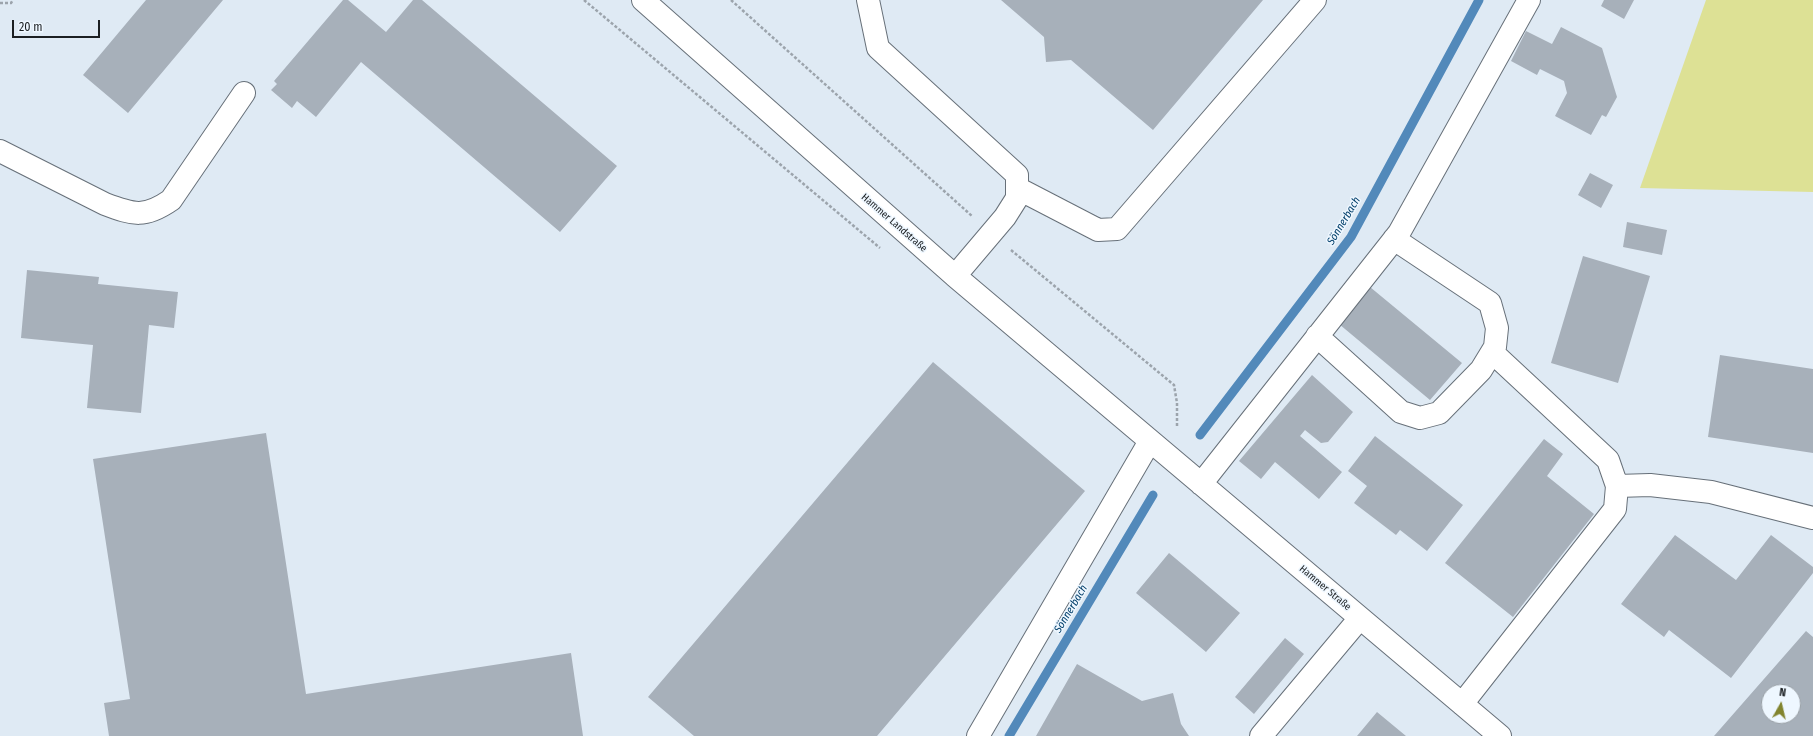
<!DOCTYPE html>
<html>
<head>
<meta charset="utf-8">
<style>
  body { margin:0 }
  #map { position:relative; width:1813px; height:736px; overflow:hidden; background:#dfeaf4; font-family:"Fira Sans Condensed",sans-serif }
  canvas { display:block }
  .north { position:absolute; left:1761px; top:684px; width:40px; height:40px; box-sizing:border-box; background:#eef7ff; border:1px solid #9aa1a7; border-radius:50%; rotate:8deg; font-size:11px; font-weight:700; line-height:16px; text-align:center; color:#1b1f22 }
  .north::after { content:''; display:block; margin:auto; width:14px; height:18px; background:#81842e; clip-path:polygon(50% 0,100% 100%,50% 72%,0 100%) }
  .scale { position:absolute; left:12px; top:20px; width:88px; height:18px; box-sizing:border-box; border:2px solid #1b1f22; border-top:0; padding-left:5px; font-size:12px; line-height:14px; white-space:nowrap; color:#1b1f22; -webkit-text-stroke:3px #eef7ff; paint-order:stroke }
</style>
</head>
<body>
<div id="map">
<canvas width="1813" height="736"></canvas>
<div class="north">N</div>
<div class="scale">20 m</div>
</div>
<script>
const ctx = document.querySelector('canvas').getContext('2d');
ctx.lineJoin = 'round';
function paint(path, color) { ctx.fillStyle = color; ctx.fill(path, 'evenodd'); }
function stroke(path, color, width, dash) { ctx.strokeStyle = color; ctx.lineWidth = width; ctx.lineCap = dash ? 'butt' : 'round'; ctx.setLineDash(dash || []); ctx.stroke(path); }
function drawText(font, color, halo, rows, align = 'center') {
  ctx.font = font + ' "Fira Sans Condensed",sans-serif'; ctx.lineWidth = 3; ctx.setLineDash([]); ctx.textBaseline = 'middle'; ctx.strokeStyle = halo; ctx.fillStyle = color; for (const [text, x, y, turn = 0] of rows) {
    ctx.save(); ctx.translate(x, y); ctx.rotate((+turn || 0) * Math.PI / 180); ctx.textAlign = isNaN(turn) ? turn : align; if (halo) ctx.strokeText(text, 0, 0); ctx.fillText(text, 0, 0); ctx.restore();
  }
}
const green = new Path2D(`
  M1706,0H1813V192L1640,188Z`);
const stream = new Path2D(`
  M1200,435L1351,237L1479,0
  M1009,736L1153,495`);
const building = new Path2D(`
  M146,0H223L128,113L83,75Z
  M343,0H348L386,32L413,0H422L617,166L560,232L361,62L316,117L297,101L292,108L271,90L277,84L274,81Z
  M1001,0H1263L1153,130L1071,60L1046,62L1044,37Z
  M1604,0H1634L1624,19L1601,6Z
  M1561,27L1602,48L1617,97L1606,117L1602,115L1591,135L1555,116L1567,93L1564,81L1540,69L1537,75L1511,61L1526,31L1552,44Z
  M1590,173L1613,185L1601,208L1578,195Z
  M1627,222L1667,230L1662,255L1623,247Z
  M1583,256L1650,276L1618,383L1551,363Z
  M27,270L99,277L98,284L178,292L174,328L149,325L141,413L87,408L93,345L21,338Z
  M1370,287L1462,363L1430,400L1339,324Z
  M1720,355L1813,369V453L1708,437Z
  M933,362L1085,491L877,736H694L648,697Z
  M1312,375L1353,412L1328,442L1321,443L1305,430L1300,436L1342,472L1319,499L1275,462L1261,479L1239,461Z
  M266,433L306,694L571,653L583,736H109L104,703L130,699L93,459Z
  M1375,436L1463,505L1427,551L1400,530L1396,535L1354,503L1367,486L1348,471Z
  M1544,439L1563,454L1547,476L1594,514L1513,617L1445,563Z
  M1675,535L1736,580L1771,535L1813,567V573L1731,678L1669,630L1664,637L1621,604Z
  M1169,553L1240,613L1206,652L1136,593Z
  M1806,631L1813,637V736H1714ZM1769,692H1793V716H1769Z
  M1285,638L1304,654L1254,714L1235,697Z
  M1077,664L1142,701L1173,693L1181,724L1189,736H1036Z
  M1377,712L1406,736H1357Z`);
const path = new Path2D(`
  M584,0L880,248
  M731,0L972,216
  M0,3H11L13,0
  M1011,250L1174,385L1177,403V427`);
const minor = new Path2D(`
  M643,0L955,276L1500,736
  M868,0L878,48L1017,175V198L1005,217L955,276
  M0,151L105,204C134,215 145,218 171,200L244,93
  M1017,188L1098,230L1117,229L1315,0
  M1317,336L1401,412L1420,418L1439,413L1481,370L1495,347L1497,328L1490,303L1394,239
  M1201,484L1399,233L1529,0
  M1617,486L1650,485L1711,492L1813,518
  M1462,704L1615,509L1617,486L1608,460L1492,352
  M978,736L1150,441
  M1261,736L1360,618`);
const streetNames = [
  ["Hammer Landstraße",894,223,41],
  ["Hammer Straße",1325,588,40]
];
const waterNames = [
  ["Sönnerbach",1344,221,-59],
  ["Sönnerbach",1071,609,-59]
];
paint(green, '#dde195');
stroke(stream, '#5289ba', 9);
paint(building, '#a7b0ba');
stroke(minor, '#677079', 24);
stroke(path, '#9ca4ac', 2.5, [3, 2]);
stroke(minor, '#fff', 22);
drawText('10px', '#1b1f22', '#eef7ff', streetNames);
drawText('italic 11px', '#013e6a', '#eef7ff', waterNames);
</script>
</body>
</html>
